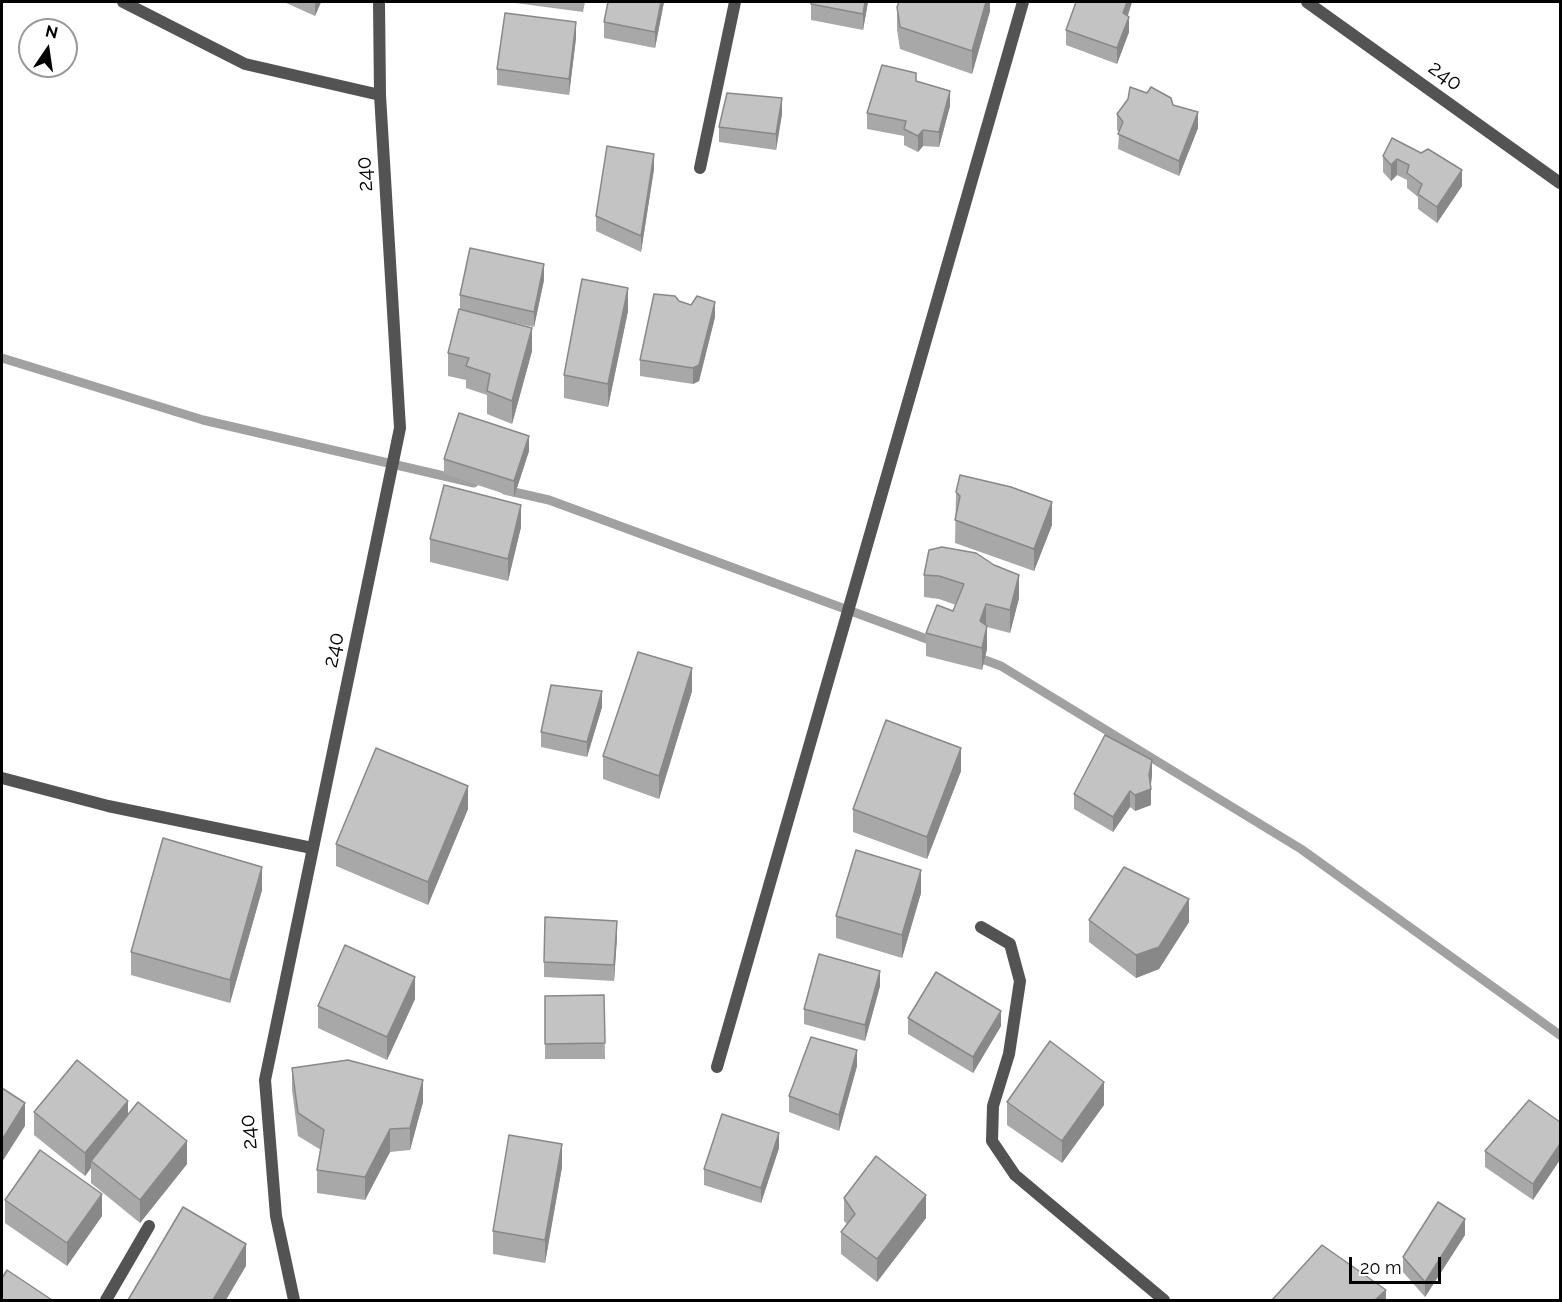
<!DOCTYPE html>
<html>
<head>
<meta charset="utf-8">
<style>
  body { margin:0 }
  #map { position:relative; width:1562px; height:1302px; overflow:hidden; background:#fff; font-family:Raleway,sans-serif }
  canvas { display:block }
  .frame { position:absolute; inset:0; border:3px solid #000; pointer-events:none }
  .north { position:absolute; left:18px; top:18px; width:60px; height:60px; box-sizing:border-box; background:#fff; border:2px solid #999; border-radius:50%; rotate:13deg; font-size:16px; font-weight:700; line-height:24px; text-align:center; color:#000 }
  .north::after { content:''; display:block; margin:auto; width:21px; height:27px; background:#000; clip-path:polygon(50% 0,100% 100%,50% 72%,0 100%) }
  .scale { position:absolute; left:1349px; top:1257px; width:92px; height:27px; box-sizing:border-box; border:3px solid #000; border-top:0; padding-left:8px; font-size:18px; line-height:21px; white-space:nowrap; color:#000; -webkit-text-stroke:4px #fff; paint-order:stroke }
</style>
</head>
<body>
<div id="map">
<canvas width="1562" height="1302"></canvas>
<div class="frame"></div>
<div class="north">N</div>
<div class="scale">20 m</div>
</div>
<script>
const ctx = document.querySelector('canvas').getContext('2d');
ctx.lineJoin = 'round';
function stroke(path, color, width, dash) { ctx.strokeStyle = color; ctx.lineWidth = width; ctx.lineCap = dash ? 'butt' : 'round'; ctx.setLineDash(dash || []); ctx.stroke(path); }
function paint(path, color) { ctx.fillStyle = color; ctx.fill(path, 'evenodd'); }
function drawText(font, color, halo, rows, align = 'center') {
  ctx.font = font + ' Raleway,sans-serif'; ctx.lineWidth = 6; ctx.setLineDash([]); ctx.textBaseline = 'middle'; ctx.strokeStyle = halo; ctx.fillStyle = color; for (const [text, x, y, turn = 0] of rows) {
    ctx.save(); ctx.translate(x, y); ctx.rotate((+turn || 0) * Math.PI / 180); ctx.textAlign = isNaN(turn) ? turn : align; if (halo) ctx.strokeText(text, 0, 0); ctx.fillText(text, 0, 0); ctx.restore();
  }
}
const stream = new Path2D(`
  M2,358L203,420L474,483
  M505,490L549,500L935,642
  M974,656L1001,666L1301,849L1560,1035`);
const minor = new Path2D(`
  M123,2L245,64L380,95
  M1307,2L1560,183
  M700,168L735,2
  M2,778L108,806L312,848
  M981,927L1010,944L1020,981L1009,1054L993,1106L992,1141L1015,1175L1164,1300
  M717,1067L1023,2
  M106,1300L149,1226
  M294,1300L276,1216L265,1080L400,428L380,95L379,2`);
const wall = new Path2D(`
  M284,2H321L315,16Z
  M508,2H585L583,12Z
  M664,2L655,48L604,38V22Z
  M811,2H868L863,30L811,20Z
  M990,2V11L972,74L900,49L897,30V7Z
  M1132,2L1128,16L1129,32L1117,64L1066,45V30Z
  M576,38L569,95L497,85V69Z
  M916,81L950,106L939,147L923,146L918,152L904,145V136L867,129V113Z
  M1173,105L1198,128L1179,176L1118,149L1119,132L1117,130V114Z
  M782,114L776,150L719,142V127Z
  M1392,138L1462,186L1437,223L1418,209V197L1407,188V180L1397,175L1391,181L1383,172V156Z
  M654,169L641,252L596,231V216Z
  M544,280L534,327L496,319L532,351L512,424L487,414V395L466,388V380L448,376V353L460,309V295Z
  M679,301L715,317L699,381L693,384L640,376V360Z
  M628,311L608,407L564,398V375Z
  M1560,374V394L1559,392V377Z
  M529,451L514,497L444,474V459Z
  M956,492L1052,525L1034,571L955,543Z
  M521,527L508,581L430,562V539Z
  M929,550L1019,598L1010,633L987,627V649L982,670L926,656V633L953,611L956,605L939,599L924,597V575Z
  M692,691L659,799L603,779V756Z
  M602,707L587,757L541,747V732Z
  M961,771L927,859L853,832V809Z
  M1152,775L1151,785V805L1135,811L1130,807L1113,832L1074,809V794Z
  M468,809L428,905L336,866V844Z
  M262,890L230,1003L131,975V952Z
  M921,893L902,958L836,938V916Z
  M1089,920L1189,922L1159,969L1136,978L1089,942Z
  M617,937L614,981L544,977V962Z
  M880,986L865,1041L804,1024V1009Z
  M604,995L605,1059H545V996Z
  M415,999L387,1060L318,1028V1006Z
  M908,1018L1001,1026L973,1073L908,1034Z
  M857,1066L839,1131L789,1112V1096Z
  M292,1068L423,1102L410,1150L390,1152L365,1200L317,1193V1170L321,1150L298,1136L292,1090Z
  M1007,1102L1104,1105L1062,1163L1007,1125Z
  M34,1112L128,1115L187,1164L140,1223L91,1183V1168L85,1176L34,1135Z
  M1560,1122L1533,1200L1485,1167V1151Z
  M779,1148L761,1203L704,1185V1169Z
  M562,1167L545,1263L493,1254V1231Z
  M844,1198L926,1218L877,1282L841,1254V1232L847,1224L844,1221Z
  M5,1200L102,1216L67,1266L5,1223Z
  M1465,1235L1425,1297L1403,1272V1257Z`);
const shadedWall = new Path2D(`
  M315,2H321L315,16Z
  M661,2H664L655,48V32Z
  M865,2H868L863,30V14Z
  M986,2H990V11L972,74V51Z
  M1127,2H1132L1123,28V13Z
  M1129,17V32L1117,64V48Z
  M576,22V38L569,95V79Z
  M950,91V106L939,147V132Z
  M782,98V114L776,150V134Z
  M1198,112V128L1179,176V161Z
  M923,130V146L918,152V136Z
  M654,154V169L641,252V236Z
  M1397,159V175L1391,181V165Z
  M1462,170V186L1437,223V207Z
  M544,264V280L534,327V312Z
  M628,288V311L608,407V384Z
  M715,302V317L699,381L693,384V368Z
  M532,328V351L512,424V401Z
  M529,436V451L514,497V481Z
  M1052,502V525L1034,571V549Z
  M521,505V527L508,581V559Z
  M1019,575V598L1010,633V610Z
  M986,604V627L980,621Z
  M987,626V649L982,670V648Z
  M692,668V691L659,799V776Z
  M602,691V707L587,757V742Z
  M961,748V771L927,859V837Z
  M1152,760V775L1150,790L1151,789V805L1135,811V795L1149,775Z
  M468,786V809L428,905V882Z
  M1130,791V807L1113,832V817Z
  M262,867V890L230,1003V980Z
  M921,870V893L902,958V935Z
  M1189,899V922L1159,969L1136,978V955Z
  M617,921V937L614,981V965Z
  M880,971V986L865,1041V1025Z
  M415,977V999L387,1060V1037Z
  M1001,1011V1026L973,1073V1057Z
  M857,1050V1066L839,1131V1115Z
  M423,1080V1102L410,1150V1128Z
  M1104,1082V1105L1062,1163V1141Z
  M128,1101V1123L91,1161V1168L85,1176V1153Z
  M25,1103V1126L2,1162V1140Z
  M390,1129V1152L365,1200V1177Z
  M779,1133V1148L761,1203V1188Z
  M187,1141V1164L140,1223V1200Z
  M562,1144V1167L545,1263V1240Z
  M1560,1144V1160L1533,1200V1184Z
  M102,1194V1216L67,1266V1243Z
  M926,1195V1218L877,1282V1259Z
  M1465,1219V1235L1425,1297V1282Z
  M246,1244V1266L226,1300H213Z
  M1386,1290V1300H1375Z`);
const building = new Path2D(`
  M608,2H661L655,32L604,22Z
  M811,2H865L863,14L811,4Z
  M899,2H986L972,51L900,27L897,7Z
  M1076,2H1127L1123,13L1129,17L1117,48L1066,30Z
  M505,13L576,22L569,79L497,69Z
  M882,65L916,73V81L950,91L939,132L923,130L918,136L904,129L906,121L867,113Z
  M1130,87L1147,93L1151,87L1171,98L1173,105L1198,112L1179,161L1118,134L1123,122L1117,114L1128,99Z
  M727,93L782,98L776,134L719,127Z
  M1392,138L1421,153L1428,149L1462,170L1437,207L1418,194L1422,184L1407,173L1409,165L1397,159L1391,165L1383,156Z
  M607,146L654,154L641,236L596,216Z
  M470,248L544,264L534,312L460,295Z
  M582,279L628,288L608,384L564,375Z
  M654,294L675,296L679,301L691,305L697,296L715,302L699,365L693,368L640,360Z
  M459,309L532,328L512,401L487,391L490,374L466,366L469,358L448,353Z
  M459,413L529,436L514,481L444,459Z
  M960,475L1011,487L1052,502L1034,549L955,520L960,496L956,492Z
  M444,485L521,505L508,559L430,539Z
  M942,547L976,553L994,565L1019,575L1010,610L986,604L980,621L987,626L982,648L926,633L937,605L953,611L964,584L939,576L924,575L929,550Z
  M638,652L692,668L659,776L603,756Z
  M551,685L602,691L587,742L541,732Z
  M886,720L961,748L927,837L853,809Z
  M1105,735L1152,760L1149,775L1151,789L1135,795L1130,791L1113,817L1074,794Z
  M376,748L468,786L428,882L336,844Z
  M163,838L262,867L230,980L131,952Z
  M856,850L921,870L902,935L836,916Z
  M1124,867L1189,899L1159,947L1136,955L1089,920Z
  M545,917L617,921L614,965L544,962Z
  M345,945L415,977L387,1037L318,1006Z
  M819,954L880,971L865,1025L804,1009Z
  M936,972L1001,1011L973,1057L908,1018Z
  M604,995L605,1043L545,1044V996Z
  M811,1037L857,1050L839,1115L789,1096Z
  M1050,1041L1104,1082L1062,1141L1007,1102Z
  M77,1060L128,1101L85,1153L34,1112Z
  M348,1060L423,1080L410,1128L390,1129L365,1177L317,1170L324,1130L298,1113L292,1068Z
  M2,1088L25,1103L2,1140Z
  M1529,1100L1560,1122V1144L1533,1184L1485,1151Z
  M138,1102L187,1141L140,1200L91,1161Z
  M722,1114L779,1133L761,1188L704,1169Z
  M509,1135L562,1144L545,1240L493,1231Z
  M40,1150L102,1194L67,1243L5,1200Z
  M876,1156L926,1195L877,1259L841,1232L855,1214L844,1198Z
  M1438,1202L1465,1219L1425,1282L1403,1257Z
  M183,1207L246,1244L213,1300H128Z
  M1322,1245L1386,1290L1375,1300H1272Z
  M7,1270L52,1300H2V1278Z`);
const streetNames = [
  ["240",1445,76,36],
  ["240",365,174,-93],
  ["240",334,650,-78],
  ["240",249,1132,-95]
];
stroke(stream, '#a1a1a1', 9);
stroke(minor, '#535353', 12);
paint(wall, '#a8a8a8');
paint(shadedWall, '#888');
paint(building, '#c3c3c3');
stroke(building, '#888', 1.5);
drawText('21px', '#000', '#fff', streetNames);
</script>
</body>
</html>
